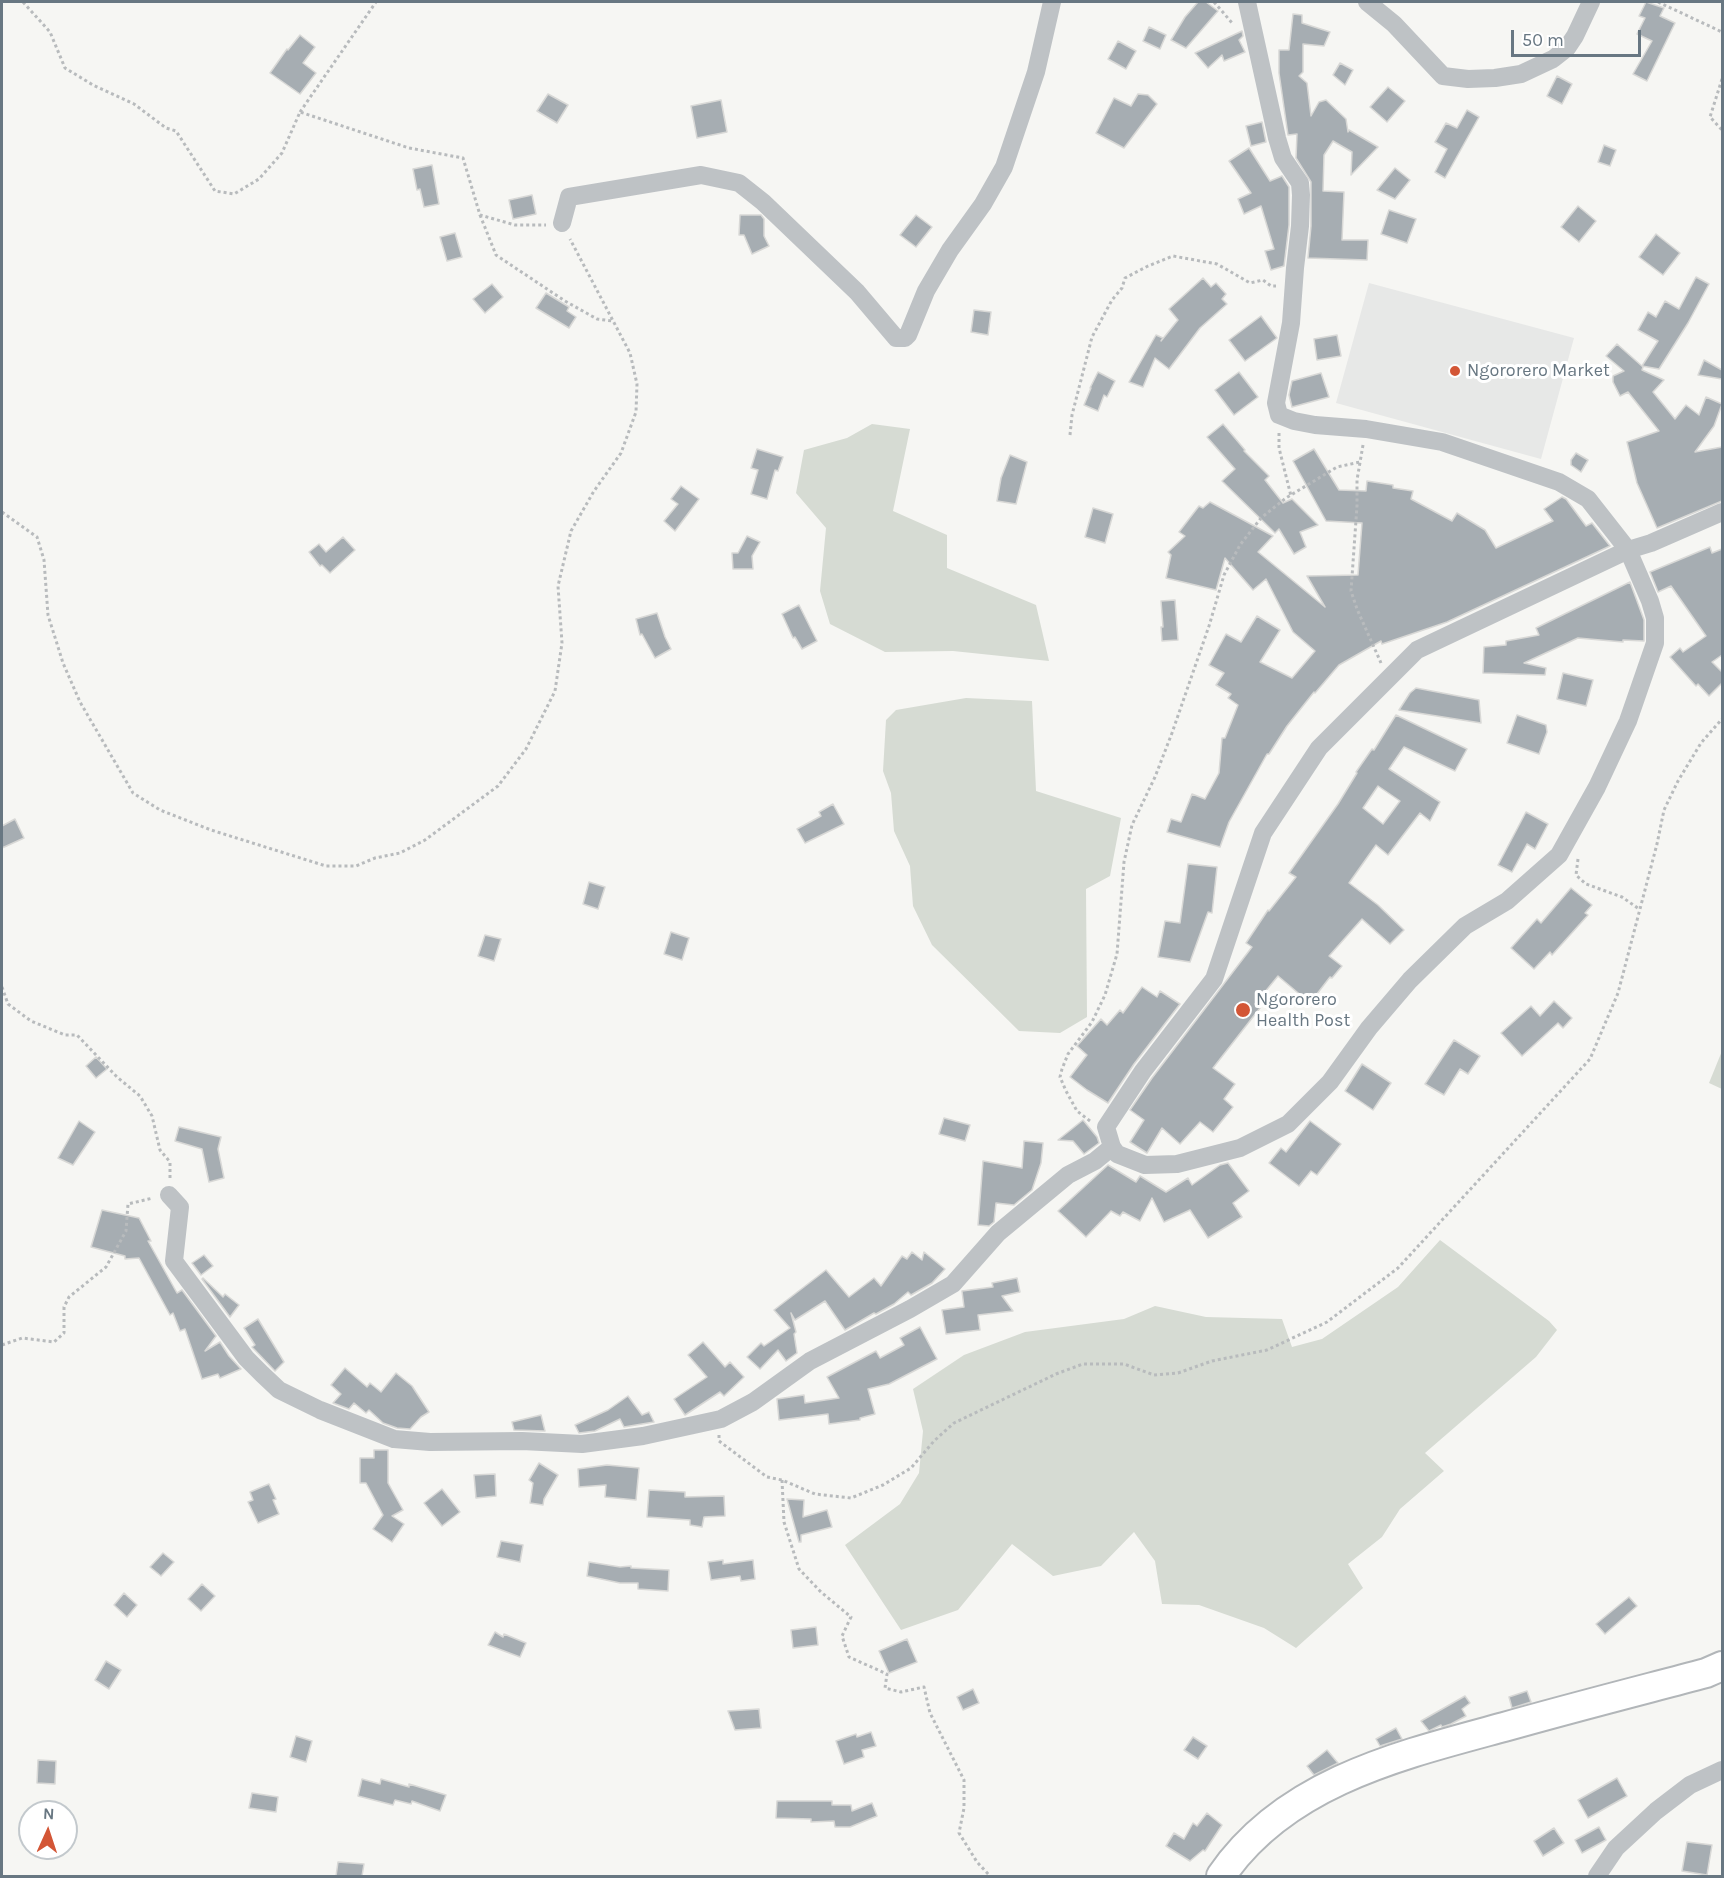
<!DOCTYPE html>
<html>
<head>
<meta charset="utf-8">
<style>
  body { margin:0 }
  #map { position:relative; width:1724px; height:1878px; overflow:hidden; background:#f6f6f3; font-family:Karla,sans-serif }
  canvas { display:block }
  .frame { position:absolute; inset:0; border:3px solid #687782; pointer-events:none }
  .north { position:absolute; left:18px; top:1800px; width:60px; height:60px; box-sizing:border-box; background:#fff; border:2px solid #c3c9cd; border-radius:50%; rotate:3deg; font-size:16px; font-weight:700; line-height:24px; text-align:center; color:#687782 }
  .north::after { content:''; display:block; margin:auto; width:21px; height:27px; background:#d35636; clip-path:polygon(50% 0,100% 100%,50% 72%,0 100%) }
  .scale { position:absolute; left:1511px; top:30px; width:130px; height:27px; box-sizing:border-box; border:3px solid #687782; border-top:0; padding-left:8px; font-size:18px; line-height:21px; white-space:nowrap; color:#687782; -webkit-text-stroke:4px #fff; paint-order:stroke }
</style>
</head>
<body>
<div id="map">
<canvas width="1724" height="1878"></canvas>
<div class="frame"></div>
<div class="north">N</div>
<div class="scale">50 m</div>
</div>
<script>
const ctx = document.querySelector('canvas').getContext('2d');
ctx.lineJoin = 'round';
function paint(path, color) { ctx.fillStyle = color; ctx.fill(path, 'evenodd'); }
function stroke(path, color, width, dash) { ctx.strokeStyle = color; ctx.lineWidth = width; ctx.lineCap = dash ? 'butt' : 'round'; ctx.setLineDash(dash || []); ctx.stroke(path); }
function drawText(font, color, halo, rows, align = 'center') {
  ctx.font = font + ' Karla,sans-serif'; ctx.lineWidth = 6; ctx.setLineDash([]); ctx.textBaseline = 'middle'; ctx.strokeStyle = halo; ctx.fillStyle = color; for (const [text, x, y, turn = 0] of rows) {
    ctx.save(); ctx.translate(x, y); ctx.rotate((+turn || 0) * Math.PI / 180); ctx.textAlign = isNaN(turn) ? turn : align; if (halo) ctx.strokeText(text, 0, 0); ctx.fillText(text, 0, 0); ctx.restore();
  }
}
const built = new Path2D(`
  M1369,283L1574,338L1541,459L1336,403Z`);
const green = new Path2D(`
  M872,424L910,429L893,511L947,535V568L1036,605L1049,661L953,651L885,652L830,624L820,591L826,528L796,493L804,450L847,438Z
  M966,698L1032,701L1036,791L1121,818L1110,876L1086,889L1087,1017L1060,1033L1019,1031L932,945L913,906L910,866L894,831L891,793L883,771L886,720L896,710Z
  M1722,1051V1089L1709,1083Z
  M1440,1240L1549,1321L1557,1330L1536,1357L1425,1453L1444,1471L1400,1509L1382,1537L1348,1564L1363,1588L1296,1648L1264,1628L1199,1605L1162,1604L1155,1561L1134,1532L1101,1566L1053,1576L1012,1544L958,1610L901,1630L845,1545L900,1504L919,1473L923,1431L913,1389L964,1355L1025,1332L1124,1319L1155,1306L1206,1317L1282,1319L1292,1347L1322,1339L1398,1287Z`);
const building = new Path2D(`
  M1198,2H1206L1218,11L1186,48L1171,40L1185,17Z
  M1646,2L1664,8L1660,16L1675,23L1647,81L1633,74L1652,41L1637,34L1645,18L1639,16Z
  M1293,14L1302,15V23L1330,32L1324,46L1303,44V72L1299,76L1307,83L1311,116L1319,102L1326,100L1346,119L1348,132L1349,130L1378,147L1351,175L1352,152L1333,141L1324,155L1323,191L1344,192L1342,240H1368L1367,260L1308,258L1311,226V182L1296,158L1297,134L1288,135L1279,73V50H1289Z
  M1149,27L1166,35L1160,49L1143,41Z
  M1242,31L1243,36L1239,40L1245,52L1224,61L1222,55L1208,68L1195,53Z
  M300,35L315,47L303,63L316,73L300,94L270,73L287,49L288,50Z
  M1118,41L1136,51L1126,69L1108,59Z
  M1340,63L1353,70L1345,85L1333,75Z
  M1557,76L1572,84L1562,104L1547,96Z
  M1388,87L1405,101L1387,122L1370,107Z
  M548,94L568,105L557,123L537,111Z
  M1138,94L1148,95L1157,104L1124,148L1096,133L1114,98L1131,106Z
  M721,100L727,132L697,138L691,106Z
  M1467,110L1479,117L1445,178L1435,172L1447,149L1435,142L1446,123L1457,128Z
  M1262,122L1266,142L1251,146L1246,126Z
  M1604,145L1616,150L1610,166L1598,162Z
  M1249,148L1270,181L1282,176L1289,187V225L1284,266L1271,270L1265,251L1274,249L1261,206L1244,214L1238,199L1251,193L1229,161Z
  M432,165L439,204L424,207L420,189L417,190L413,169Z
  M1395,168L1410,180L1395,199L1377,190Z
  M532,195L536,214L513,219L509,200Z
  M1578,206L1596,221L1579,242L1561,227Z
  M1389,210L1416,219L1407,243L1381,234Z
  M740,215H761L764,219V236L769,246L752,254L744,235H739Z
  M916,215L932,227L916,247L900,235Z
  M455,233L462,257L447,261L440,237Z
  M1656,234L1680,253L1663,275L1639,257Z
  M1696,277L1709,284L1688,323L1659,369L1642,366L1658,341L1638,330L1648,312L1656,317L1665,301L1679,309Z
  M1203,278L1211,287L1216,283L1226,294L1222,299L1227,304L1200,328L1169,369L1155,358L1143,387L1129,382L1156,335L1163,338L1161,341L1178,320L1169,309Z
  M492,284L503,297L485,313L473,299Z
  M546,293L569,307L567,311L576,317L569,328L536,308Z
  M974,310L991,312L988,335L971,332Z
  M1261,316L1277,338L1245,361L1229,340Z
  M1337,335L1341,356L1317,360L1314,339Z
  M1617,344L1643,367L1642,370L1664,380L1653,392L1675,419L1686,405L1699,415L1706,397L1722,404L1714,426L1695,452L1722,447V501L1657,528L1637,483L1627,442L1659,431L1628,392L1620,396L1613,382V376L1624,371L1606,356Z
  M1704,360L1722,370V379L1698,375Z
  M1098,372L1115,381L1107,397L1104,395L1098,411L1084,405L1091,388H1090Z
  M1239,372L1258,397L1234,415L1215,390Z
  M1321,373L1329,397L1292,407L1289,395L1292,381Z
  M1223,424L1245,450L1244,451L1269,476L1265,480L1283,503L1292,499L1318,525L1300,532L1306,547L1294,554L1279,529L1275,533L1222,481L1235,469L1207,437Z
  M757,449L783,457L778,471L775,470L767,499L751,494L758,470L751,468Z
  M1314,449L1339,490L1366,491L1367,481L1393,485V488L1413,491L1411,499L1452,521L1457,513L1485,530L1496,548L1553,521L1544,509L1562,497L1566,499L1586,526L1592,523L1610,546L1447,622L1382,644L1381,641L1339,665L1315,693L1314,692L1287,726L1269,754H1267L1229,822L1220,847L1167,832L1171,819L1181,822L1192,794L1205,799L1219,773L1222,738H1225L1238,705L1228,698L1231,694L1216,685L1224,673L1209,665L1226,634L1241,642L1257,616L1280,630L1260,662L1292,678L1315,651L1293,632L1266,579L1253,590L1225,558L1216,590L1166,578L1171,555L1168,552L1185,536L1179,532L1199,506L1203,508L1210,502L1273,536L1258,552L1325,607L1307,576L1358,575L1362,523L1326,521L1293,461Z
  M1576,453L1588,460L1581,472L1571,465V460Z
  M1010,455L1027,462L1016,504L997,501L1001,478Z
  M681,486L699,499L675,531L664,521L678,504L671,499Z
  M1093,508L1113,514L1105,543L1085,537Z
  M747,536L760,542L752,556L753,569H733L732,553H738Z
  M343,537L355,550L330,573L322,565L320,566L309,552L319,544L326,552Z
  M1710,547L1712,553L1722,549V655L1712,662L1722,672V683L1709,696L1698,684L1696,686L1670,657L1680,648L1683,652L1706,636L1671,586L1658,592L1650,572Z
  M1630,582L1644,620V641L1623,640V642L1578,638L1524,663L1546,668L1545,675L1483,673L1484,647L1506,645V641L1539,635L1536,628Z
  M1175,600L1178,640L1162,641L1161,627H1163L1161,601Z
  M799,605L817,641L802,649L795,637L793,638L782,614Z
  M657,613L665,637L671,649L655,658L642,634L640,635L636,619Z
  M1563,673L1593,680L1586,706L1557,699Z
  M1416,688L1479,700L1481,723L1399,710L1410,693Z
  M1396,715L1467,749L1455,771L1404,747L1389,769L1440,802L1430,821L1420,813L1388,855L1376,845L1349,883L1378,905L1404,930L1390,944L1362,919L1329,956L1342,966L1332,978L1330,977L1310,1003L1278,976L1255,1004L1260,1008L1213,1068L1235,1084L1224,1099L1233,1107L1213,1132L1200,1122L1180,1144L1162,1128L1147,1153L1130,1142L1144,1120L1130,1110L1152,1078L1252,947L1246,943L1268,910L1269,911L1296,877L1289,873L1338,804L1357,773L1356,772L1372,749L1374,750ZM1378,786L1400,801L1383,824L1363,808Z
  M1517,715L1546,725L1547,732L1539,754L1507,743Z
  M833,804L844,824L805,843L797,829L821,816L819,812Z
  M1526,812L1548,824L1535,849L1527,844L1512,872L1498,865Z
  M15,819L24,838L2,848V826Z
  M1188,864L1217,867L1212,913L1208,912L1190,962L1158,957L1165,921L1180,923Z
  M589,882L605,887L598,909L583,904Z
  M1571,888L1592,905L1585,913L1588,915L1552,955L1550,952L1534,969L1511,948L1537,919L1541,923Z
  M671,932L689,938L682,960L664,954Z
  M485,935L501,939L494,961L478,956Z
  M1142,987L1157,997L1160,991L1180,1004L1134,1064L1108,1103L1087,1090L1070,1077L1087,1055L1077,1046L1101,1019L1107,1025L1120,1010L1123,1013Z
  M1554,1001L1572,1018L1563,1028L1558,1023L1522,1056L1501,1033L1531,1006L1540,1016Z
  M1454,1040L1480,1056L1468,1074L1460,1069L1444,1095L1425,1084Z
  M96,1057L107,1069L96,1078L86,1066Z
  M1362,1064L1391,1083L1373,1110L1345,1091Z
  M944,1118L970,1125L965,1141L939,1134Z
  M1083,1120L1097,1137L1099,1143L1084,1154L1073,1141L1058,1140Z
  M79,1121L95,1132L73,1165L58,1158Z
  M1310,1121L1341,1144L1317,1175L1311,1171L1299,1186L1269,1163L1281,1148L1286,1152Z
  M179,1127L221,1137L218,1149L224,1178L209,1182L202,1149L175,1141Z
  M1024,1141L1043,1143L1041,1163L1032,1190L1014,1205L996,1203L994,1222L989,1226L978,1225L983,1161L1022,1168Z
  M1228,1163L1249,1191L1233,1203L1242,1217L1208,1238L1190,1210L1164,1222L1152,1198L1140,1221L1123,1212L1120,1216L1111,1211L1086,1237L1058,1211L1108,1165L1136,1182L1140,1176L1166,1192L1188,1178L1192,1185L1220,1165Z
  M102,1210L139,1218L151,1241H148L177,1293L182,1290L216,1336L205,1351L220,1342L229,1356L241,1369L220,1378L218,1374L202,1379L185,1329L180,1331L173,1313L170,1315L139,1258L125,1259V1256L91,1247Z
  M912,1252L922,1260L924,1252L945,1269L932,1283L911,1295L908,1292L894,1304L876,1314L874,1313L845,1330L825,1301L795,1320L791,1313L796,1332L794,1334L797,1353L786,1361L778,1350L760,1369L747,1357L761,1343L764,1346L790,1328L774,1310L826,1270L849,1297L874,1278L881,1286L902,1256L907,1259Z
  M204,1255L213,1266L201,1275L192,1263Z
  M203,1278L223,1297L225,1294L239,1305L230,1317L202,1279Z
  M1017,1278L1020,1292L1002,1296L1013,1311L978,1315L980,1330L946,1334L942,1310L964,1307L962,1291L993,1287L992,1283Z
  M258,1319L284,1362L275,1371L252,1347L255,1345L244,1328Z
  M920,1327L937,1359L889,1384L868,1389L875,1414L860,1418V1420L829,1424L828,1414L779,1420L777,1399L804,1395L805,1403L839,1398L827,1377L876,1351L880,1358L904,1345L900,1338Z
  M703,1342L725,1367L730,1362L744,1377L724,1396L720,1392L685,1415L674,1399L707,1377L688,1355Z
  M345,1368L367,1387L370,1383L381,1392L396,1373L412,1386L429,1412L421,1417L410,1429L397,1428L383,1423L369,1410L366,1413L354,1403L349,1409L333,1403L341,1394L331,1385Z
  M628,1396L642,1415L649,1412L654,1422L624,1427L620,1419L595,1431L579,1433L575,1425L608,1410Z
  M541,1415L545,1431L514,1430L512,1422Z
  M374,1450H388V1483L403,1510L392,1516L404,1524L392,1542L373,1529L383,1515L366,1483H360V1458H374Z
  M539,1463L558,1475L544,1499L543,1505L530,1503L533,1483L529,1480Z
  M607,1465L639,1468L636,1500L605,1497L606,1485L579,1487L578,1469Z
  M495,1474L496,1496L476,1498L474,1475Z
  M269,1484L276,1499L273,1500L279,1514L258,1523L248,1502L253,1500L250,1492Z
  M442,1489L460,1512L442,1526L424,1503Z
  M649,1490L685,1492V1497L724,1496L725,1516L704,1517L702,1527L690,1525V1520L647,1517Z
  M787,1499L804,1500L803,1517L827,1510L832,1527L801,1535V1542H799Z
  M501,1541L523,1545L520,1562L497,1557Z
  M163,1553L174,1562L161,1576L150,1567Z
  M723,1560V1564L753,1560L755,1579L741,1581L740,1576L711,1580L708,1562Z
  M589,1562L620,1567L631,1566V1568L669,1570L668,1591L638,1589V1583H620L587,1576Z
  M202,1584L215,1596L201,1611L188,1599Z
  M124,1593L137,1605L127,1617L114,1605Z
  M1629,1597L1637,1606L1605,1634L1596,1624Z
  M816,1627L818,1645L793,1648L791,1630Z
  M495,1632L503,1637L504,1634L526,1643L520,1657L488,1645Z
  M907,1639L917,1662L889,1673L879,1651Z
  M106,1661L121,1670L109,1689L95,1680Z
  M973,1689L979,1703L963,1710L957,1697Z
  M1527,1691L1531,1702L1512,1708L1509,1697Z
  M1465,1696L1470,1703L1462,1709L1466,1716L1451,1724L1442,1727L1441,1725L1429,1731L1421,1721Z
  M759,1709L761,1728L735,1730L728,1711Z
  M1396,1728L1402,1739L1380,1746L1376,1739Z
  M871,1732L876,1746L862,1750L864,1757L844,1764L836,1741L856,1734L857,1737Z
  M296,1736L312,1741L306,1762L290,1757Z
  M1193,1737L1207,1746L1198,1759L1184,1750Z
  M1327,1750L1338,1763L1314,1775L1307,1766Z
  M38,1760L56,1761L55,1784L37,1783Z
  M1617,1778L1627,1796L1588,1818L1578,1800Z
  M362,1779L380,1784L381,1779L409,1787V1784L446,1795L440,1811L412,1801L411,1804L395,1800L393,1805L358,1796Z
  M252,1793L278,1797L276,1812L249,1808Z
  M777,1801H832V1805H851L852,1811L872,1803L877,1816L850,1827H835L834,1821L811,1822V1819L776,1818Z
  M1207,1813L1222,1825L1205,1851L1203,1850L1190,1861L1166,1846L1174,1833L1184,1839L1193,1823L1197,1826Z
  M1599,1827L1606,1840L1582,1853L1575,1840Z
  M1554,1828L1564,1843L1543,1856L1534,1841Z
  M1687,1842L1712,1845L1707,1875L1682,1871Z
  M338,1862L364,1864L362,1876H336Z`);
const path = new Path2D(`
  M23,2L50,32L65,68L93,85L134,104L166,128L176,131L215,191L234,194L259,179L282,153L300,112L409,148L463,158L480,215L515,225H546
  M1214,2L1233,24
  M1658,2L1722,32
  M1722,79L1710,117L1722,130
  M300,112L376,2
  M480,215L496,255L565,301L597,319L612,321
  M1279,433V448L1291,496
  M1070,435L1072,415L1092,337L1112,300L1122,288L1125,278L1148,266L1173,256L1217,264L1250,283L1263,280L1271,286H1276
  M1363,445L1357,480V506L1351,591L1357,609L1381,663
  M2,512L37,537L44,560L48,615L63,663L80,702L133,793L160,810L211,830L326,866H356L375,858L400,853L425,840L498,786L526,749L555,691L562,643L558,586L571,531L594,491L621,453L636,412L637,384L630,353L570,239
  M1578,859L1576,875L1586,884L1622,897L1639,909
  M2,987L8,1004L31,1021L65,1035H77L117,1077L140,1096L152,1116L160,1150L170,1162V1178
  M1090,1121L1077,1111L1066,1091L1060,1077L1062,1069L1068,1054L1092,1022L1105,995L1117,954L1124,862L1132,825L1155,777L1172,733L1209,626L1224,575L1240,545L1261,518L1286,498L1337,467L1360,462
  M2,1345L22,1338L54,1342L64,1333V1307L69,1297L106,1267L126,1231L128,1204L153,1198
  M719,1435V1441L767,1477L782,1480L815,1494L851,1498L883,1485L911,1468L934,1441L954,1423L1056,1374L1083,1364H1124L1154,1375L1178,1373L1212,1361L1267,1350L1327,1322L1398,1268L1590,1059L1618,993L1657,844L1664,810L1678,781L1701,743L1722,719
  M782,1480L784,1522L799,1569L821,1592L851,1617L842,1636L849,1657L887,1674L885,1688L901,1692L924,1687L930,1713L964,1780V1808L959,1833L977,1862L990,1876`);
const minor = new Path2D(`
  M1367,2L1394,24L1443,76L1468,79L1495,78L1521,74L1553,59L1567,48L1575,36L1591,2
  M562,223L569,197L701,175L739,183L763,202L857,292L896,338H905L908,335L926,291L950,250L983,204L1004,167L1036,72L1052,2
  M1112,1147L1117,1154L1145,1165L1177,1164L1240,1148L1288,1124L1330,1082L1369,1028L1410,980L1465,926L1507,901L1559,855L1597,787L1628,721L1655,643V618L1650,601L1628,550L1588,499L1559,482L1442,442L1366,429L1315,425L1294,421L1279,415L1276,403L1291,323L1295,268L1300,226L1301,195L1300,183L1283,158L1277,138L1247,2
  M169,1195L180,1207L174,1261L246,1358L262,1374L279,1390L320,1410L394,1439L430,1442L522,1441L582,1444L643,1436L721,1419L753,1402L810,1361L910,1309L953,1284L998,1233L1068,1175L1095,1161L1112,1147L1106,1127L1143,1071L1214,979L1263,833L1319,748L1417,650L1628,550L1651,543L1722,512
  M1597,1876L1616,1848L1656,1811L1690,1785L1722,1770`);
const primary = new Path2D(`
  M1221,1876C1285,1782 1401,1755 1504,1727C1571,1708 1638,1691 1706,1673L1722,1666`);
const markers = [
  [1455,371,6,"#d35636"],
  [1243,1010,8,"#d35636"]
];
const poiNames = [
  ["Ngororero Market",1467,371],
  ["Ngororero",1256,1000],
  ["Health Post",1256,1021]
];
paint(built, '#e7e8e7');
paint(green, '#d6dbd3');
paint(building, '#a6adb2');
stroke(building, '#d8d8d6', 1.5);
stroke(primary, '#b2b6b9', 32);
stroke(path, '#b8bbbd', 3, [3, 3]);
stroke(minor, '#bec2c5', 18);
stroke(primary, '#fff', 28);
for (const [x, y, r, color] of markers) { const dot = new Path2D(); dot.arc(x, y, r, 0, 2 * Math.PI); ctx.fillStyle = color; ctx.fill(dot); stroke(dot, '#fff', 2); }
drawText('18px', '#687782', '#fff', poiNames, 'left');
</script>
</body>
</html>
